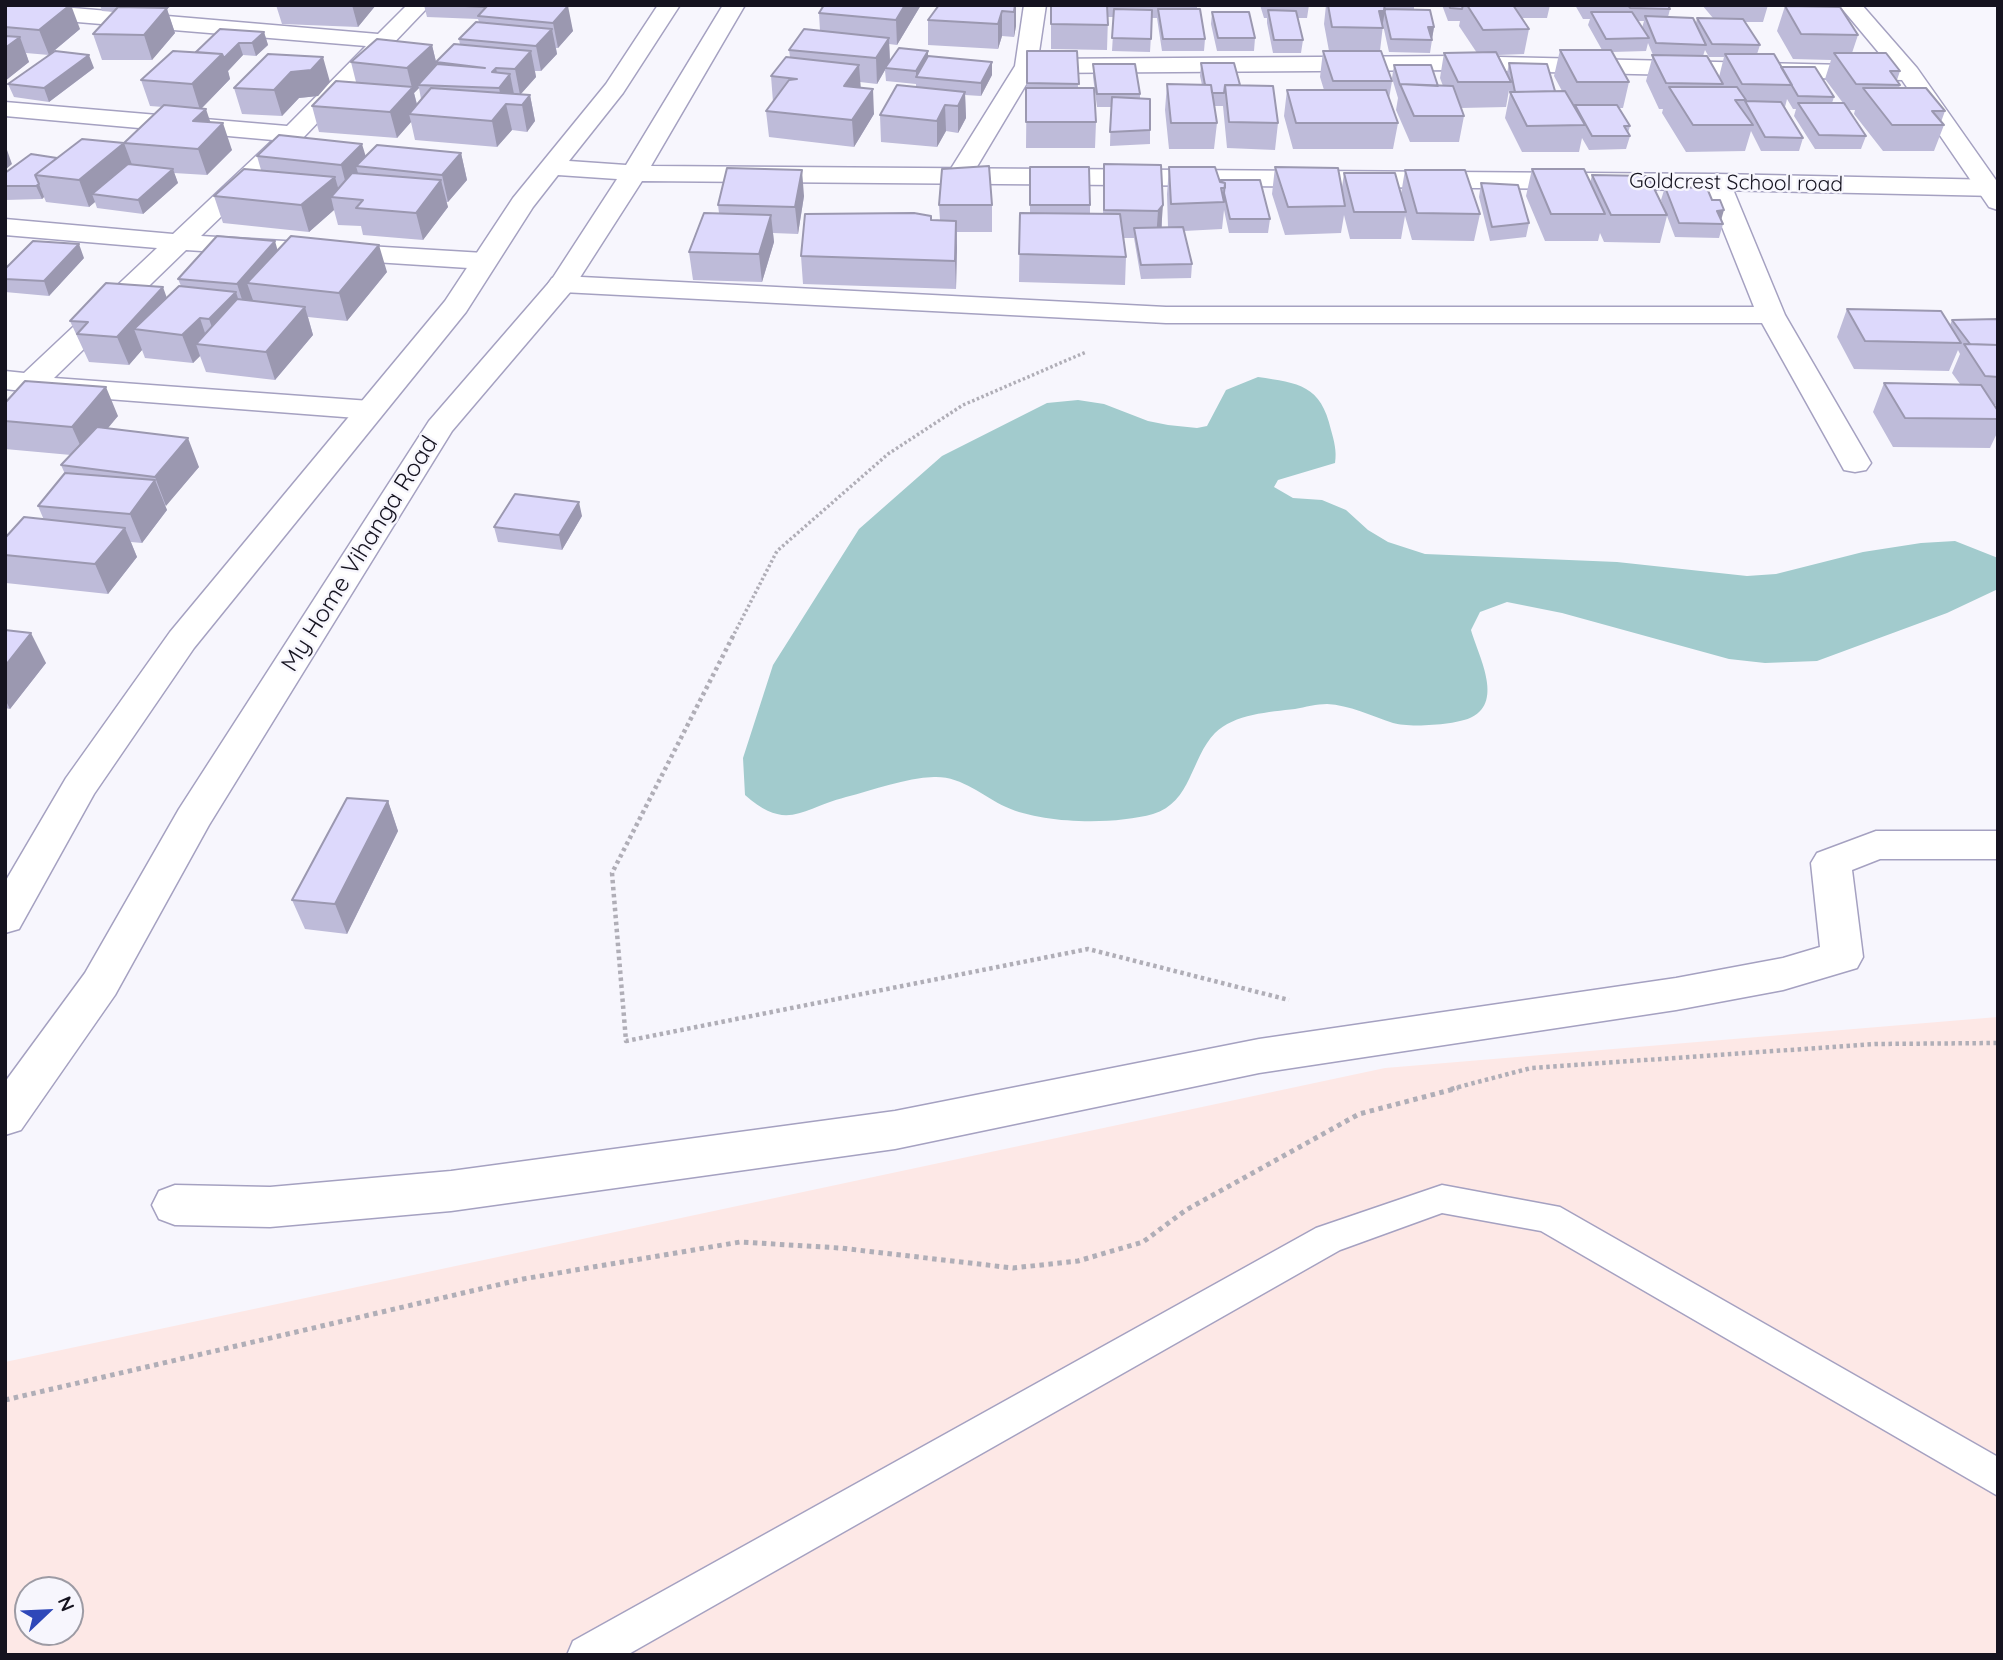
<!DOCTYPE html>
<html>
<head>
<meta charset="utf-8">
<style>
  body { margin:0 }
  #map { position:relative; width:2003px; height:1660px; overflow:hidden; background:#f7f6fd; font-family:Quicksand,sans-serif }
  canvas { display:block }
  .frame { position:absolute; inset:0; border:7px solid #15131f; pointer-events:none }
  .north { position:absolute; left:14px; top:1576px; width:70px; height:70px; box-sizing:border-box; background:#f7f6fd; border:2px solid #9d9ba4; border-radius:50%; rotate:67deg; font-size:19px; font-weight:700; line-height:28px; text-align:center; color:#15131f }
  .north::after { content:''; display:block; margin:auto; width:24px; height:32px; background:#2f48b9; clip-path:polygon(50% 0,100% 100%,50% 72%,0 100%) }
</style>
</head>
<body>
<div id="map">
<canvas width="2003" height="1660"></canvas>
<div class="frame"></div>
<div class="north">N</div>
</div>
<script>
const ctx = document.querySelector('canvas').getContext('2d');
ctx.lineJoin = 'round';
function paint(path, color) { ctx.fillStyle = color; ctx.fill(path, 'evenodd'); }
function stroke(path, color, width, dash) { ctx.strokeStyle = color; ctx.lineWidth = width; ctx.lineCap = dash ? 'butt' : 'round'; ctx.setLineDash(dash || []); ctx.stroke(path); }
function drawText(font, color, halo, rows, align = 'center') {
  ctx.font = font + ' Quicksand,sans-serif'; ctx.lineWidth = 5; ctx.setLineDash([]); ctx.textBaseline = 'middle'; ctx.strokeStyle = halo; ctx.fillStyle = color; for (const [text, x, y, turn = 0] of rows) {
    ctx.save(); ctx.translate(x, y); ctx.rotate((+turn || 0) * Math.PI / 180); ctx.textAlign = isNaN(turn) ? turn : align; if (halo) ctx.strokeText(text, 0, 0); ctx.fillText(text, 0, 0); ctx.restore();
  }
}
const education = new Path2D(`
  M1998,1017V1655H5V1362L1385,1068ZM28,1590H70V1632H28Z`);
const water = new Path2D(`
  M1258,377C1299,383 1321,385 1331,430C1334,441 1337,451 1335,463L1278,480L1274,487L1293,498L1322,500L1346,510L1368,530L1388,542L1425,554L1617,562L1747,576L1776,574L1863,552L1921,543L1955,541L1998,558V589L1947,613L1817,661L1765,663L1729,659L1562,613L1507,602L1480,612L1471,630C1478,655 1504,701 1472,717C1457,725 1409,728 1393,723C1372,716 1349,705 1327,704C1317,704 1305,707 1295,709C1270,712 1234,714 1215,733C1190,759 1192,802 1153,814C1114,825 1043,824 1006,807C982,796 962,776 934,777C905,778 874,790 846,797C801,809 787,832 745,795L743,758L773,665L859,529L942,456L1047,403L1078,400L1104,404L1148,421L1168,425L1197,428L1207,426L1226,390Z`);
const pathFar2 = new Path2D(`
  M732,638L777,551L888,454L963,405L1086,352`);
const pathFar1 = new Path2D(`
  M733,636L612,873L626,1041L1088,949L1289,1000
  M1451,1089L1531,1068L1875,1044L1998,1043`);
const path = new Path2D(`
  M5,1400L523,1279L740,1242L840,1248L1013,1268L1078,1261L1143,1242L1186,1210L1359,1114L1458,1088`);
const service = new Path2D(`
  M1442,1185L1560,1207L1998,1457V1496L1541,1231L1442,1213L1340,1250L627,1655H567L573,1641L1316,1228Z`);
const minor = new Path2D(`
  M38,5L378,34L407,5H430L302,139L201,236L484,253L494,255L497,261L494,267L484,269L186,250L54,378L370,401L381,404L385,410L381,416L370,419L55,395L42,389L31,392L5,389V371L24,373L157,248L5,235V219L173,234L273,140L5,116V102L287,126L366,46L29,18L18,11L21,6Z
  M1024,5H1046L1038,59L1456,56L1890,66L1839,5H1862L1917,68L1998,183V210L1989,207L1902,80L1456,70L1033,73L969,180H951L947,175L1015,66Z
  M1717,174L1726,177L1730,182L1785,315L1871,463L1866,470L1855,472L1844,470L1762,323H1166L562,292L552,290L548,284L552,278L562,276L1166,307H1754L1704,182L1708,177Z
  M1876,831H1998V859H1880L1852,870L1863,957L1857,968L1783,990L1676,1010L1259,1073L895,1149L451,1211L270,1227L175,1225L159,1219L152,1205L159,1191L175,1185L270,1187L451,1171L895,1111L1259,1039L1676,978L1783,958L1820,947L1811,863L1817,853Z`);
const tertiary = new Path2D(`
  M658,5H680L623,93L569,161L626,165L723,5H745L651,166L1717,174L1998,180V196L1717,190L642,181L572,290L452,431L209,825L115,995L21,1130L5,1135V1082L85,973L179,809L429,421L552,279L617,179L558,175L533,207L466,312L194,648L94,794L19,929L5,933V882L66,778L170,632L445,301L513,198L606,84Z`);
const wall = new Path2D(`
  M5,5L80,29L49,55L26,53L29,62L5,81Z
  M100,5H172L167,9L175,33L152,60H102L93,34L114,12L102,11Z
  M276,5H376L358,27L282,24Z
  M424,5H560L573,31L558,48H556L557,54L541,71H535L536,77L520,95H530L535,121L527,132L512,130L497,147L415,140L411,122L397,138L319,132L312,106L356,82L351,62L432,45L436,62L460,45L459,39L479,22L478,19L427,17ZM419,88L421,99L417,104L414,93Z
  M921,5L897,45L889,44L890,61L928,57L992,75L981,96L965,95L966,118L958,133L946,131L937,147L881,142L880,115L916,87V84L886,81L885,70L877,84L860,82V87L874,114L854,147L769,137L766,111L773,102L771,76L790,57L789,50L820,31L819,13Z
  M939,5H1016V26L1014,37L1002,36L998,49L928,45V20Z
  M1051,5H1197V9L1205,39L1204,51H1162L1157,18H1152L1150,52L1112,51L1114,17H1108L1107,50L1051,49Z
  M1260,5H1309L1307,18H1298L1303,40L1301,53H1273L1267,23V18H1264Z
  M1326,5H1414V9L1434,27L1430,53L1389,52L1383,25L1380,51L1392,81L1389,99L1398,123L1393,149H1293L1284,116L1287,90H1324L1320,77L1323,51H1329L1324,24Z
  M1442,5H1550L1547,18H1522L1529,29L1524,54L1498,55L1507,73L1509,63L1555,91H1562L1554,76L1560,50H1602L1588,25L1590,19H1583L1575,5H1668L1670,9L1668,17L1696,23L1697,18H1713L1702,5H1768L1763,22H1745L1760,45L1757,54L1781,67L1834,97L1832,103H1843L1825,79L1831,60L1793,59L1777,31L1785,6L1858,35L1852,53L1900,71L1897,80L1900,85L1899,88L1945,111L1941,122L1944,125L1934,151H1883L1854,114L1855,110H1848L1866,136L1861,149H1815L1794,116L1796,109H1793L1787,99L1785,107L1803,138L1799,151H1761L1751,131L1745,151L1686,152L1662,113L1663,109H1659L1646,81L1653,55L1648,43L1646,51L1612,52L1629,82L1623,108H1619L1630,126L1628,133L1630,136L1626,149L1589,150L1582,138L1579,152H1522L1505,118L1510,93L1509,90L1506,107L1461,108L1464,116L1459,142H1410L1396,110L1398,98L1392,78L1394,65L1438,86H1443L1440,78L1444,53H1477L1459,26L1460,21H1448ZM1638,21H1644L1642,28ZM1705,50L1709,57H1724L1719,77L1703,56Z
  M1212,12L1255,38L1254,51H1217L1211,24Z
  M264,32L268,45L256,56L243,55L228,71L230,79L202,108L211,123L232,150L207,175L174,173L178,183L143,214L97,208L95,202L89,207L46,202L44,197L42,199L5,200V173L57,158L124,143L163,107L150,106L141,80L196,52Z
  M1027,51H1077L1078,88L1096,122L1095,148H1026Z
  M1201,63L1240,85L1278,123L1275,150L1227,148L1223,106H1214L1217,123L1214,149H1169L1165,110L1167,84L1202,85L1200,76Z
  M1093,64L1140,94V98L1150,130V144L1110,146L1111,107H1097L1093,77Z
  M94,68L49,102L14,97L8,84Z
  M330,82L318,96L299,98L282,116L242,114L234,88Z
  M461,153L467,180L448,202H446L448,207L423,240L363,235L361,226L338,225L334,210L309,232L223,223L214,196L261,170L257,156H366Z
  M1104,164L1161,165L1162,227H1168L1167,194L1169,167L1220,182L1270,219L1268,233H1229L1224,210L1222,229L1184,231L1192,264L1191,278L1141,279L1134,238H1123L1126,257L1125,285L1019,282L1020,213H1030V167L1090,205V214H1103Z
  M1275,167L1342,187L1344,173L1401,194L1405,170L1480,214L1474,241L1412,240L1405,216L1401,239H1350L1344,215L1341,233L1285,235L1272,194Z
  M1532,169L1590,183L1592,175L1666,213L1661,200L1665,187L1721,220L1723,224L1719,238L1675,237L1667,216L1660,243L1604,242L1600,233L1598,241H1545L1526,196Z
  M1481,183L1529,223L1526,237L1490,241L1479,197Z
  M804,196L798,234L773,233L774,242L762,282L693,280L689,252L719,213L718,205Z
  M939,205H992V232H957L956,289L803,284L801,256L931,220H940Z
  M278,250L387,272L347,321L308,317L313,335L275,380L206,372L200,356L193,363L145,358L142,350L129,365L89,362L70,321L167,298L181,286L178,279Z
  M84,258L49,296L5,292V269Z
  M1847,309L1950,325L1952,320L1998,319V405H1994L1998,411V431L1990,448L1893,447L1873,412L1884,383L1960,384L1952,373L1960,354L1958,350L1949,371L1854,369L1837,337Z
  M5,403L118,416L107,428L199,467L165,506L167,510L142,543L131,542L137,557L108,594L6,583L5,581V538L44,520L38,506L65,474L61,465L71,455L5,449Z
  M582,516L562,550L498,542L494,527Z
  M5,630L46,663L10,709L5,708Z
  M388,801L398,831L347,934L305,929L292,900Z`);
const shadedWall = new Path2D(`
  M70,5H71L80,29L49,55L39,30Z
  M157,5H172L167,9L175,33L152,60L144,35L161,15Z
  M352,5H376L358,27Z
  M905,5H921L897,45L896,20Z
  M1015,5H1016V26L1014,37V12Z
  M568,6L573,31L558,48L553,23Z
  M1002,11V36L998,49V24Z
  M1379,11H1385L1382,28Z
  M1428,27H1434L1432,39Z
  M552,29L557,54L541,71L536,46Z
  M264,32L268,45L256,56L252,43Z
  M20,37L29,62L5,81V48Z
  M889,38L890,63L885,68V70L877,84L876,58Z
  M239,43L243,55L228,71L230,79L200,110L192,84L222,54Z
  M432,45L438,70L418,85L419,88L414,93L419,113L409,114L411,122L397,138L390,112L412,88L407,68Z
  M531,51L536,77L520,95L515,69Z
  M928,51V64L916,77V71Z
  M89,55L94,68L49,102L44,88Z
  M323,57L330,82L318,96L299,98L282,116L274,90L291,72Z
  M992,62V75L981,96V83Z
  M859,65L861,90L844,86Z
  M496,68L500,87L510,74L515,99L506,104L512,130L497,147L492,121L503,108L499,88L492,72Z
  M873,89L874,114L854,147L852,120Z
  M965,92L966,118L958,133V106Z
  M530,95L535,121L527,132L522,105Z
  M945,105L946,131L937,147V121Z
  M206,109L214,133L223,123L232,150L207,175L198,149L193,121Z
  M124,143L134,170L92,194L95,202L89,207L79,180Z
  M362,144L369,167L356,166L360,180L348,192L341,165Z
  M7,150L12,164L5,170V152Z
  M461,153L467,180L448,202L442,175Z
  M173,169L178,183L143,214L138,200Z
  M802,170L804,196L798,234L795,207Z
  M335,177L341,198L331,197L334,210L309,232L301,205Z
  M441,180L448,207L423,240L416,213Z
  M39,184L44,197L42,199L36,186Z
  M1163,205L1161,232L1156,239L1158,211Z
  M1724,210L1720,224L1717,211Z
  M771,215L774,242L762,282L759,254Z
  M956,221L957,248L956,289L955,261Z
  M275,241L283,269L247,283L254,303L246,312L237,284Z
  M79,244L84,258L49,296L44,281Z
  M379,245L387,272L347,321L339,293Z
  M163,287L173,315L134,329L142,350L129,365L117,337Z
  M236,292L245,320L219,347L209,319Z
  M305,307L313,335L275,380L266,352Z
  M200,318L209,345L196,344L200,356L193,363L182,335Z
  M106,387L118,416L85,456L72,427Z
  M188,438L199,467L166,506L155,477Z
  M155,480L167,510L142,543L130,514Z
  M579,502L582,516L562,550L559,535Z
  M125,528L137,557L108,594L95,564Z
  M31,633L46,663L10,709L5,699V666Z
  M388,801L398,831L347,934L335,904Z`);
const building = new Path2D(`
  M5,5H70L39,30L5,27Z
  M445,5H487L485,7Z
  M488,5H560L568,6L553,23L478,16Z
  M824,5H905L896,20L819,13Z
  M939,5H1015L1014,12L1002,11L998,24L928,20Z
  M1051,5H1107L1108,25L1051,24Z
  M1328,5H1384L1385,11H1379L1383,28L1332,27Z
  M1449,5H1463L1462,9L1450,8Z
  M1467,5H1513L1529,29L1483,30Z
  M1513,5H1550V6H1514Z
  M1586,5H1622L1623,6H1586Z
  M1628,5H1668L1670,9L1630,8Z
  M1785,6L1840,7L1858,35L1801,34Z
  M118,7L167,8L144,35L93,34Z
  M1114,9L1152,10L1151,39L1112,38Z
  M1158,9H1200L1205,39H1163Z
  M1384,9L1430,10L1434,27H1428L1432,40L1391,39Z
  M1268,10L1296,11L1303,40H1274Z
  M1212,12H1249L1255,38H1218Z
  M1591,12H1632L1649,38L1606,39Z
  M1645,16L1693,18L1706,45L1656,43Z
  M1697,18L1743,19L1760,45L1712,44Z
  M476,22L552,29L536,46L459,39Z
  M220,29L264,32L252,43H239L224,58L222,54L196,52Z
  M804,29L889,38L876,58L789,50Z
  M5,36L20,37L5,48Z
  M377,39L432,45L407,68L351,62Z
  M454,44L531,51L515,69L496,68L492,72L510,74L499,88L418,85L437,64L485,68L436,62Z
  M899,48L928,51L916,71L885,68Z
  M1560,50H1611L1629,82H1577Z
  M55,51L89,55L44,88L8,84Z
  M173,51L222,54L192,84L141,80Z
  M1027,51H1077L1079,84L1027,83Z
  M1323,51H1381L1392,81H1333Z
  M1496,52L1511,82H1458L1444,53Z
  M1834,53H1886L1900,71H1890L1900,85L1856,84Z
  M268,54L323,57L311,70L291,72L274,90L234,88Z
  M1725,54H1774L1792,85L1742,84Z
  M1652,55L1707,56L1723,84L1666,83Z
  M928,56L992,62L981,83L916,77Z
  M786,57L859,65L844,86L873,89L852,120L766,111L789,80L797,79L771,76Z
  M1201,63H1234L1240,85H1225L1224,93H1212L1211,85H1205Z
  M1509,63L1547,64L1555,91L1515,92Z
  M1093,64H1135L1140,94H1097Z
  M1394,65H1431L1438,86L1400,84V85Z
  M1781,67H1815L1834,97L1798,96Z
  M336,81L413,87L390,112L312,106Z
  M1167,84L1211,85L1217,123H1171Z
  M1400,84L1453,86L1464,116H1414Z
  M897,85L965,92L958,106L945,105L937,121L880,115Z
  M1225,85L1273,86L1278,123L1229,122Z
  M1669,87H1737L1746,100H1735L1753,125H1693Z
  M431,88L530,95L522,105L506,104L492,121L409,114Z
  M1026,88H1094L1096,122H1026Z
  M1863,88H1926L1945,111H1932L1944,125H1892Z
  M1287,90H1386L1398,123H1296Z
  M1565,91L1585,125L1527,126L1510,92Z
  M1112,97L1150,99V130L1110,132Z
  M1745,101L1781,102L1803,138L1765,137Z
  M1798,103H1844L1866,136L1819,135Z
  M164,105L206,109L193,121L223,123L198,149L124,143Z
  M1575,105H1617L1630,126H1624L1630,136H1592Z
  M279,135L362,144L341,165L257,156Z
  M82,139L124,143L79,180L35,175Z
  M377,145L461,153L442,175L356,166Z
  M31,154L57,158L35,175L39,184L36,186H5V173Z
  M128,164L173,169L138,200L92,194Z
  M1104,164L1161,165L1163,205L1158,211L1104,210Z
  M989,166L992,205H939L942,169Z
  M1030,167H1089L1090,205H1030Z
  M1169,167H1215L1220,182L1225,183V188H1221L1224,202L1171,204Z
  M1275,167L1338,168L1345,206L1288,207Z
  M727,168L802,170L795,207L718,205Z
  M244,169L335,177L301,205L214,196Z
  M1532,169H1584L1605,214H1551Z
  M1405,170H1465L1480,214L1417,213Z
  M352,173L441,180L416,213L356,208L363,200L331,197Z
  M1344,173H1395L1406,212H1354Z
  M1592,175L1648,176L1667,215H1611Z
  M1221,180H1260L1270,219H1230L1224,193L1225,183L1222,182Z
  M1481,183L1518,185L1529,223L1492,227Z
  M1665,187L1707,188L1712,200H1720L1724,210L1717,211L1723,224L1679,223Z
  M704,213L771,215L759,254L689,252Z
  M914,213L931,216V220L956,221L955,261L801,256L805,214Z
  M1020,213L1120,214L1126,257L1019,254Z
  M1183,227L1192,264L1141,265L1134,228Z
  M217,236L275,241L237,284L178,279Z
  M291,236L379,245L339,293L247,283Z
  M33,241L79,244L44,281L5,279V269Z
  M106,283L163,287L117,337L77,334L88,322L70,321Z
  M179,286L236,292L209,319L200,318L182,335L134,329Z
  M237,299L305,307L266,352L196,344Z
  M1847,309L1941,311L1961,343L1865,341Z
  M1998,319V345L1970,344L1952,320Z
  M1964,344L1998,345V377L1985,376Z
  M25,381L106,387L72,427L5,421V403Z
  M1884,383L1981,385L1998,411V419L1905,418Z
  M97,427L188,438L155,477L61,465Z
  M65,473L155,480L130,514L38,506Z
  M515,494L579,502L559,535L494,527Z
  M24,517L125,528L95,564L5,555V538Z
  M5,630L31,633L5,666Z
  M347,798L388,801L335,904L292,900Z`);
const farStreetnames = [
  ["Goldcrest School road",1736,183,1]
];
const streetNames = [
  ["My Home Vihanga Road",360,554,-58]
];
paint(education, '#fde8e6');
paint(water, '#a2cbcd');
stroke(service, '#a5a1c1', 3);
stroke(minor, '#a5a1c1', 3);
stroke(tertiary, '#a5a1c1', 3);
stroke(pathFar2, '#b0aeb7', 3.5, [2.5, 2.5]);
stroke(pathFar1, '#b0aeb7', 4.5, [3.5, 3.5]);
stroke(path, '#b0aeb7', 5, [4.5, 4.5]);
paint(service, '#fff');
paint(minor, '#fff');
paint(tertiary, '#fff');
paint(wall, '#bebbd9');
paint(shadedWall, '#9b98b0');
paint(building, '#ddd9fc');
stroke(building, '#9b98b0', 2);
drawText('21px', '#15131f', '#f7f6fd', farStreetnames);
drawText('24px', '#15131f', '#f7f6fd', streetNames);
</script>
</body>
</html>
